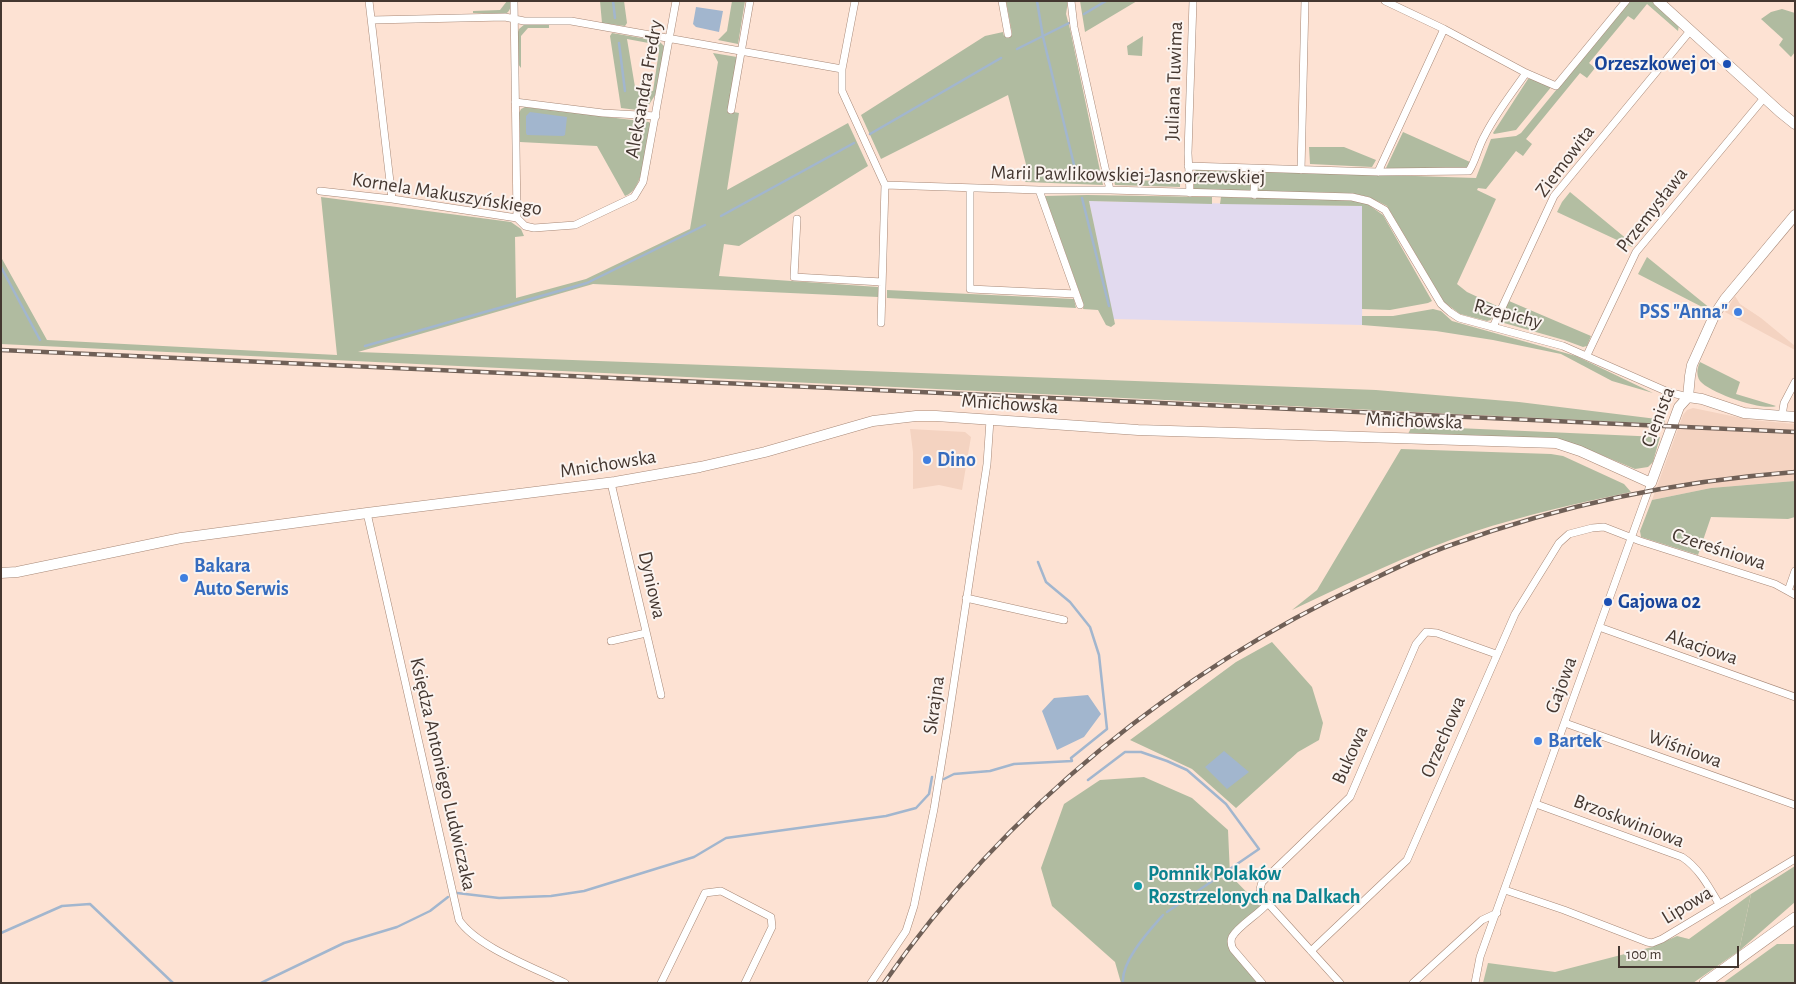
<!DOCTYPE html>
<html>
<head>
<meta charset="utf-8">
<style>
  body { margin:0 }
  #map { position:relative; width:1796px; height:984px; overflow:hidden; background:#fde2d3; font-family:"Alegreya Sans",sans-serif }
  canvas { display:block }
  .frame { position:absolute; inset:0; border:2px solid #443730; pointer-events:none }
  .scale { position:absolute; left:1618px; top:946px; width:121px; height:22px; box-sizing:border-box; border:2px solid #443730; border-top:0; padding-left:6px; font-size:15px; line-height:18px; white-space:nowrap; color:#443730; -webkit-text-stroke:4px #fbf4f0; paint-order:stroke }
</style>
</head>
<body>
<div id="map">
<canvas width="1796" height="984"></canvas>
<div class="frame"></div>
<div class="scale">100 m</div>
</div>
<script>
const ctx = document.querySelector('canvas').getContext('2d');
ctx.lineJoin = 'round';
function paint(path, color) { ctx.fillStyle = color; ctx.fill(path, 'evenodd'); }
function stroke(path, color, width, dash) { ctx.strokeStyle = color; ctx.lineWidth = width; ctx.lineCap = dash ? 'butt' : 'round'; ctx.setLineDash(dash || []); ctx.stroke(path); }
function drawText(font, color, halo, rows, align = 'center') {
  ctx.font = font + ' "Alegreya Sans",sans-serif'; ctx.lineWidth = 4; ctx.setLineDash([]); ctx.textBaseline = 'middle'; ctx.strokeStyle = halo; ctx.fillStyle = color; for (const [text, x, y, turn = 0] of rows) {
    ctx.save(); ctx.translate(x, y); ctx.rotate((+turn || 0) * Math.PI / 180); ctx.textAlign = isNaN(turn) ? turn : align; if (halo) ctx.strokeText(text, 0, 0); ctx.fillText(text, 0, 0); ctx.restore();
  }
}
const built = new Path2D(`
  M1735,296L1740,304L1761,318L1795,346V350L1725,312Z
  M1693,408L1751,420L1795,424V481L1711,488L1652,500L1683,415L1687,410Z
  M910,429L965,432L971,437L962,490L939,485L913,489V452Z`);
const industrial = new Path2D(`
  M1089,201L1363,206L1362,325L1113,319Z`);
const green = new Path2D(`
  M507,1H511C511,7 510,12 505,14L473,13V11L500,10Z
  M600,1H624L627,23L625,26L602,23Z
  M732,1H745L738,44L718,40L727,31Z
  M1006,1H1068L1066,14L1070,29L1103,185L1025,182L1029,176L1008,95L881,159L861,115L985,36L1003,32L1004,36L1012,33Z
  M1080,1H1137L1085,32Z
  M1629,1H1647V4L1634,20L1628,16L1589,63L1595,68L1587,78L1580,73L1526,139L1532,144L1523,156L1516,151L1486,189L1478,188L1477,190L1496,199L1457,284L1467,292L1497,306L1491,320L1487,321L1460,314L1444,302L1387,206L1369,197L1351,193L1258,192L1259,173L1263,171L1476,178L1491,139L1516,136L1521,133Z
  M1782,9L1795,13V52L1791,57L1779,45L1783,39L1761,19L1771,12Z
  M525,24L549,25V28H528L521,36V68L518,64V32L519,29Z
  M612,33L659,41L664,46L657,92L645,111L621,108L610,36ZM627,39L654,44L659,51L653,91L635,87Z
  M1143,36L1142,56L1128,55L1127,46Z
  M713,53L737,57L728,111L739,113L727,190L848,123L868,166L739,246L724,244L719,276L878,287V297L593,284L358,352L1376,390L1519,402L1665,420L1664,424L1,344V257L47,340L337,355L321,197L511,222L521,229L524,236L515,237L516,298L586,279L690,229L718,62Z
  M1533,78L1552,86L1516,130L1494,134L1493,133L1528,79Z
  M525,107L649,122L651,125C647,143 644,191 625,196L597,146L520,142L519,113L521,109Z
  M1403,132L1470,162L1467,170L1386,168Z
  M1309,147H1344L1376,160L1372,167L1310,164Z
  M1196,169L1249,171L1251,175V192L1194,190V172Z
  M1180,172V187L1115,185L1112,173L1120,180L1173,181Z
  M1087,195L1212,197V204L1089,201L1115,324L1111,327L1106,325L1098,310L1083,309L1084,305L1045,196Z
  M1221,197L1349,200L1366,203L1383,215L1432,301L1428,303L1390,310L1362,309V206L1220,204Z
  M887,290L1074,299L1076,308L887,298Z
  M1509,301L1591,336L1587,346L1583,347L1564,340L1504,323L1502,317Z
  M1433,309L1441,311L1452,321L1576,356L1653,393L1612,381L1561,354L1493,340L1436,331L1362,325V316H1393Z
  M1700,362L1740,382L1736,394L1776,406C1762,411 1710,393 1700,381C1696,375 1697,368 1700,362Z
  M1412,426L1660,437L1653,462L1648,467L1635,469L1580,446L1553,439L1408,434Z
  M1401,449L1551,454L1563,456L1624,484L1631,492C1578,503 1525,515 1473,532C1411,553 1351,582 1292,610L1317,590Z
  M1795,481V517L1788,519L1711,517L1698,555L1641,537L1640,531L1652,500L1711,488Z
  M1272,642L1312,687L1323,723L1319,740L1298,752L1236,808L1192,769L1130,740L1236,662Z
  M1144,777L1192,798L1228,830L1230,875L1263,909L1238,931L1231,945L1262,983H1121L1115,962L1052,906L1041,868L1064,804L1100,780Z
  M1795,866V902L1739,951L1751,894Z`);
const forest = new Path2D(`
  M1647,1H1653L1679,25L1678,31L1647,4Z
  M1570,192L1634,245L1632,247L1557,212L1562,202Z
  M1647,257L1711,309L1710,311L1638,274Z
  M1751,894L1739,951L1693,983H1483L1488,963L1555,972L1652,947L1677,936L1689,939Z
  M1777,944H1795V983H1723Z`);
const water = new Path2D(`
  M696,7L723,11L719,32L696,27L693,24Z
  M530,112L567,117L565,135L563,136L527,135L526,133V116Z
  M1088,695L1101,714L1084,737L1057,750L1042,711L1054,698Z
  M1224,751L1249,772L1227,789L1205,767Z`);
const stream = new Path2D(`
  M613,1L615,18
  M1037,1L1043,37L1077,177
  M1084,14L1106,1
  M619,43L625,91
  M1017,49L1069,23
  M870,134L1001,58
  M1082,198L1109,306
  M721,216L854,143
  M1,267L40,340
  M365,346L587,283L705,225
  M944,779L954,774L990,771L1014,764L1072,761L1071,758L1107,729L1099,655L1090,627L1070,602L1046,582L1038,562
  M1088,780L1125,752H1141L1167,761L1187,770L1226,804L1259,849L1167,912
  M457,893L499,898L551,896L584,891L694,857L726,838L886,816L916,808L929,794L932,777
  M1,933L62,906L90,904L173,983
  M261,983L344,943L397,927L430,911L448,897
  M1123,983C1121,961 1149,931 1163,915`);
const street = new Path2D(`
  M369,1L392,199
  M514,1L517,218
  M855,1L842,69V91L885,185L881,323
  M1002,1L1008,34
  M1071,1L1074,27L1110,190
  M1385,1L1444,29L1526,73L1556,86L1626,1
  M372,20L505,17L524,21H571L842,69
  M515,102L603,113L656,116
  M731,110L750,1
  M1188,166L1378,172L1469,171C1476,160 1478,147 1485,135C1496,113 1512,93 1526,73
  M1301,170L1305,1
  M1378,172L1444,29
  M885,185L1039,190H1110L1352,197L1369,201L1385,210L1441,304L1450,312L1459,318L1563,346L1668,392L1688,397
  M970,188V289L1076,294
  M1039,190L1080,305
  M320,191L392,199L517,218L525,226L534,228L575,225L634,197L643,182L676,1
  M1190,193L1188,153L1193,1
  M1254,195L1255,169
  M797,219L794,277L882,282
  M1493,327L1554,196L1690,31
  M1587,355L1636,252L1764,98
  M1782,416L1784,403L1795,382
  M611,483L661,695
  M367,513L459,920C477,947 535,968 565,983
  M1788,591L1795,571
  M966,598L1064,620
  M1599,627L1795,697
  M611,641L646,633
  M1565,723L1795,805
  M1536,804L1682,857C1699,868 1709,887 1719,904
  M1505,890L1564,910L1647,942L1652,943L1662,939L1795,859
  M1311,951L1407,860L1515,614L1559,543L1569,534L1592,528L1604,527L1640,541L1775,584L1795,595
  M661,983L705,893L721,891L771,917L772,927L745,983
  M871,983L906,931L914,906L934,809L947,729L987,464L990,420
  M1262,983L1233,949C1231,945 1230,942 1232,937C1239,925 1258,915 1268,903
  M1340,983L1265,900L1260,889L1262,882L1350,797L1416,644L1426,632L1437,633L1496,654
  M1413,983L1482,920L1497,913
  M1475,983L1480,957L1490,929L1651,483`);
const secondary = new Path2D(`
  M1658,1L1780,112L1795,124
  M1688,397L1702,399L1744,413L1795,417
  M1,573L17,572L181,538L367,513L615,482L700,467L765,452L873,421L916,416H936L1138,430L1556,443L1580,451L1651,483L1679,407L1688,397L1690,376L1692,365L1715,314L1725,299L1795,215`);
const primary = new Path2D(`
  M1705,983L1795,918`);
const rail = new Path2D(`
  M1,350L1795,432
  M884,983C1005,809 1176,671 1367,582C1394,569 1422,555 1451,545C1561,505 1678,481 1795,472`);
const markers = [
  [1727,64,5,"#1a4fb4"],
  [1738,312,5,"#3f7fe0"],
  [927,460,5,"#3f7fe0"],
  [184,578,5,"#3f7fe0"],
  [1608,602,5,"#1a4fb4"],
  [1538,741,5,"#3f7fe0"],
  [1138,886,5,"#0f9aa8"]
];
const transitNames = [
  ["Orzeszkowej 01",1717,64],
  ["Gajowa 02",1618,602,"left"]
];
const streetNames = [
  ["Juliana Tuwima",1174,81,-88],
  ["Aleksandra Fredry",644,89,-80],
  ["Ziemowita",1565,161,-53],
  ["Marii Pawlikowskiej-Jasnorzewskiej",1128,175,1],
  ["Kornela Makuszyńskiego",447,194,9],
  ["Przemysława",1652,210,-52],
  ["Rzepichy",1508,314,15],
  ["Mnichowska",1010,404,4],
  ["Cienista",1658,417,-69],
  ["Mnichowska",1414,421,2],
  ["Mnichowska",608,464,-9],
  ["Czereśniowa",1719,549,18],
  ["Dyniowa",652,585,77],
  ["Akacjowa",1702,647,19],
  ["Gajowa",1561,685,-70],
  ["Skrajna",934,705,-82],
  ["Orzechowa",1443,737,-67],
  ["Wiśniowa",1685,749,20],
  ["Bukowa",1350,755,-66],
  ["Księdza Antoniego Ludwiczaka",443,774,77],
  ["Brzoskwiniowa",1629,821,21],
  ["Lipowa",1687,905,-31]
];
const shopNames = [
  ["PSS \"Anna\"",1728,312,"right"],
  ["Dino",937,460],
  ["Bakara",194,566],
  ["Auto Serwis",194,589],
  ["Bartek",1548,741]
];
const cultureNames = [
  ["Pomnik Polaków",1148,874],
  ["Rozstrzelonych na Dalkach",1148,897]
];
paint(built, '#f4d3c1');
paint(industrial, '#e2daef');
paint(green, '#b0bba0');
paint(forest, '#b3bea2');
paint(water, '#a2b6ce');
stroke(stream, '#a2b6ce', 2.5);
stroke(street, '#a78877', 8);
stroke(secondary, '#a78877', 11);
stroke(primary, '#a78877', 12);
stroke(street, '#fff', 7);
stroke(secondary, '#fff', 10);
stroke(primary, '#fff', 11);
stroke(rail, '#706057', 4.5);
stroke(rail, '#fbf4f0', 2.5, [8]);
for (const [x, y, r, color] of markers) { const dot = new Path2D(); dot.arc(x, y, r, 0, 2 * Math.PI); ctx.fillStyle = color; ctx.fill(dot); stroke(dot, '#fbf4f0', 2); }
drawText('bold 20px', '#164399', '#fbf4f0', transitNames, 'right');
drawText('20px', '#443730', '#fbf4f0', streetNames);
drawText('bold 20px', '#366cbe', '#fbf4f0', shopNames, 'left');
drawText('bold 20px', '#0d838f', '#fbf4f0', cultureNames, 'left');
</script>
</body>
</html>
